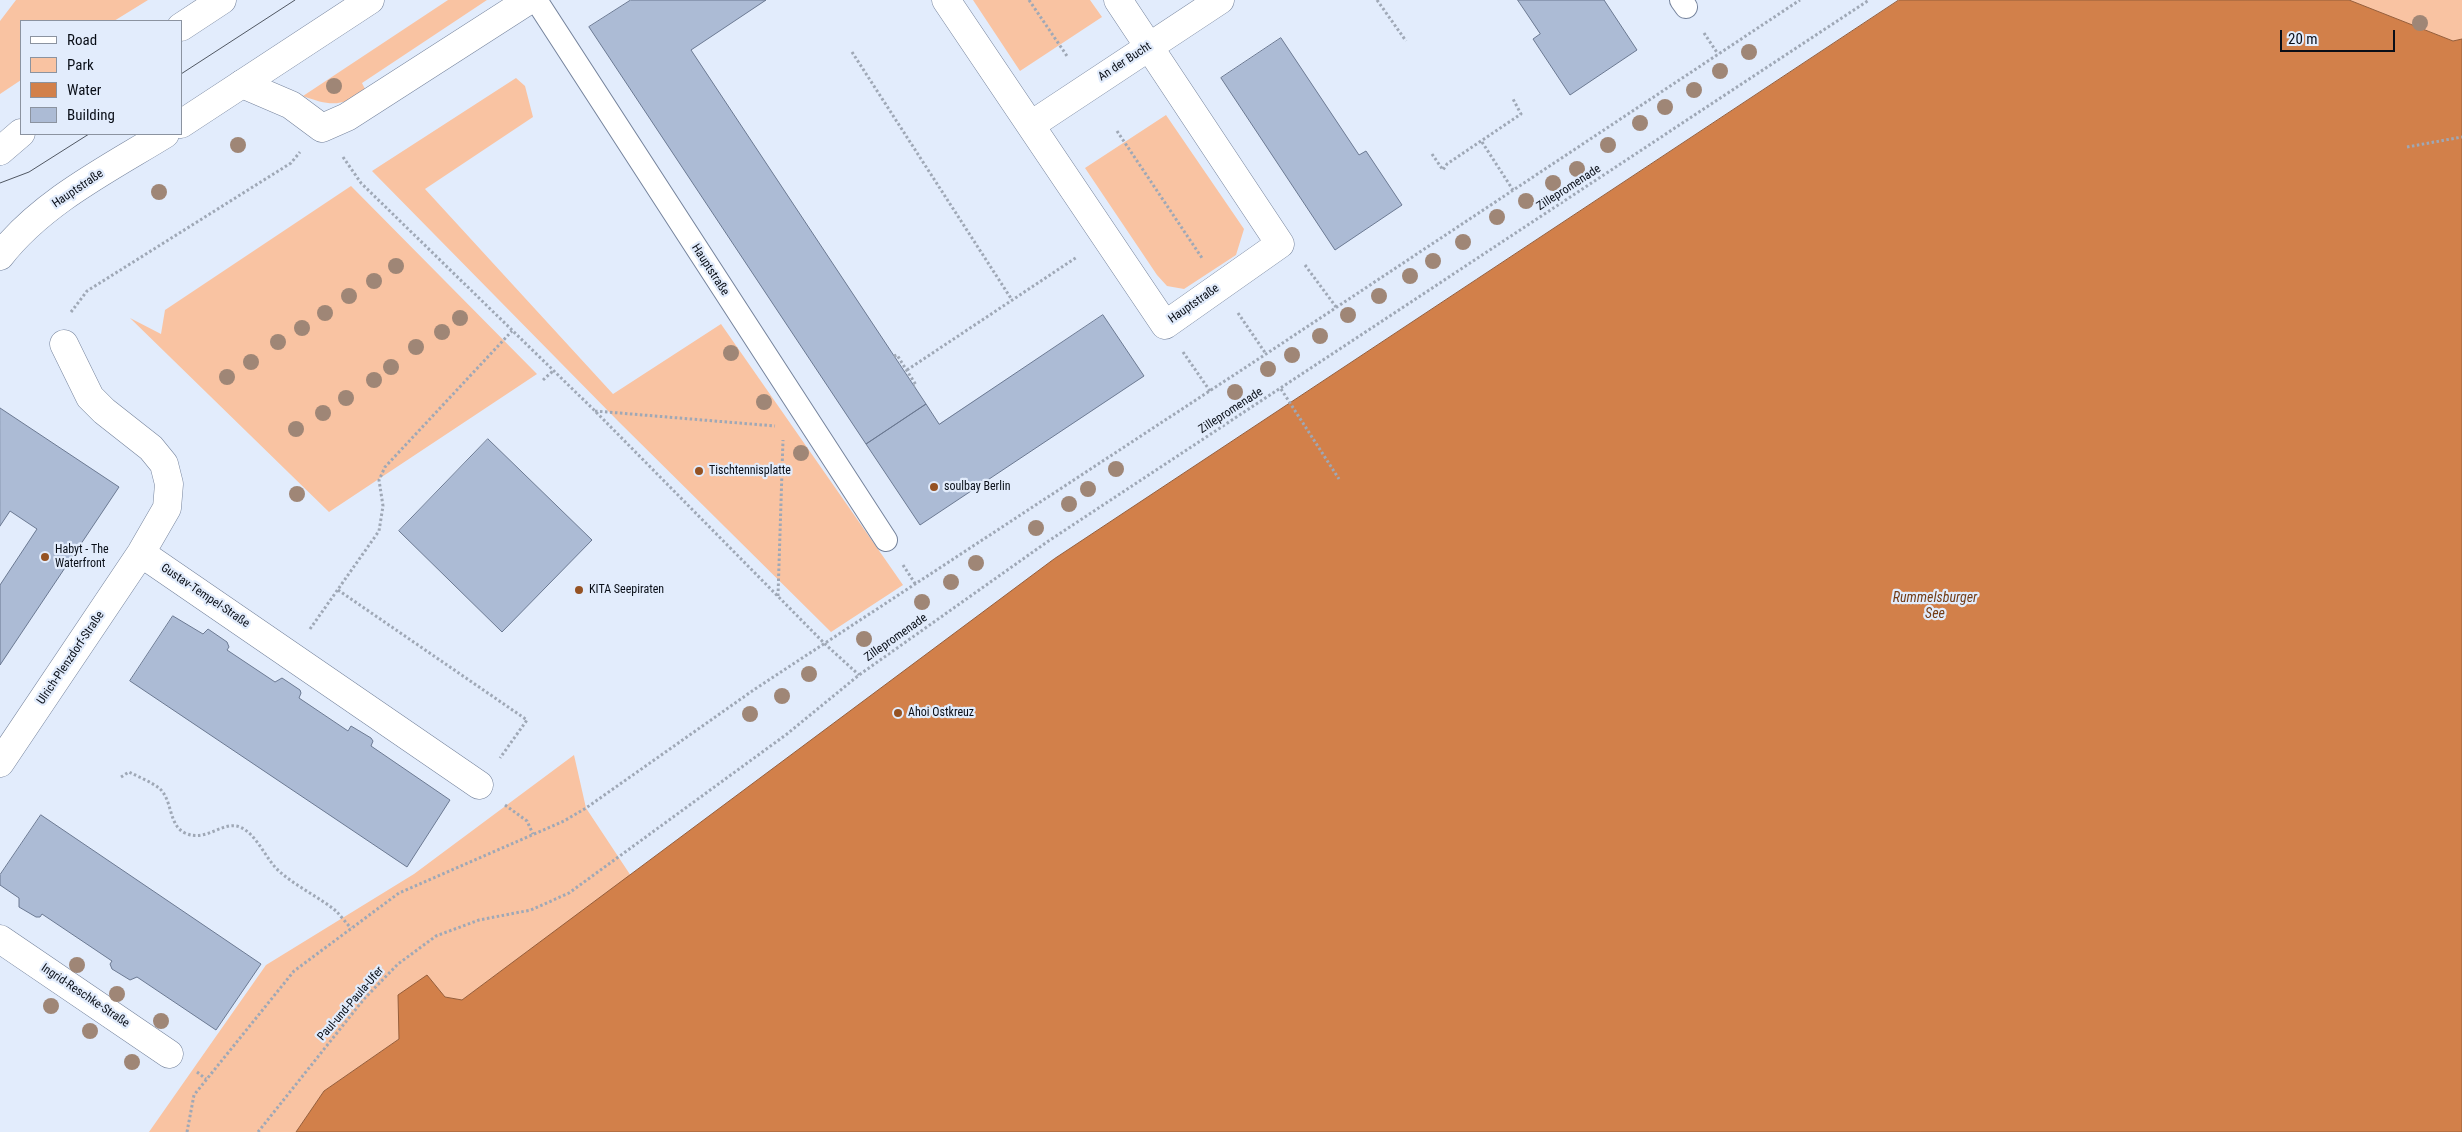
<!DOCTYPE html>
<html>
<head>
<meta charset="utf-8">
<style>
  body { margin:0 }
  #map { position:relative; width:2462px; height:1132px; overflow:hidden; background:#e2ecfc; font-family:"Roboto Condensed",sans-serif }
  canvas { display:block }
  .legend { position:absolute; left:20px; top:20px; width:162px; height:115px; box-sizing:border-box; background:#e2ecfc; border:1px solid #8b93a0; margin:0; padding:6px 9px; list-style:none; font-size:15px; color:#090e17 }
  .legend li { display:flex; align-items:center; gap:10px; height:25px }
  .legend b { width:25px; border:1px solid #8b93a0 }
  .scale { position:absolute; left:2280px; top:30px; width:115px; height:22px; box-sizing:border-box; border:2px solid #090e17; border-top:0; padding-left:6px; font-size:15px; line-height:18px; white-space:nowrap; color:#090e17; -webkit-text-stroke:4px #e2ecfc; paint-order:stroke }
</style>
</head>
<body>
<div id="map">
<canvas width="2462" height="1132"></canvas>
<ul class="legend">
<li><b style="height:6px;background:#fff"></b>Road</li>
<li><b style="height:14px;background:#f9c3a2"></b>Park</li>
<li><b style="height:14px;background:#d2804a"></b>Water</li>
<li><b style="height:14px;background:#acbbd5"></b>Building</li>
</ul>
<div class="scale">20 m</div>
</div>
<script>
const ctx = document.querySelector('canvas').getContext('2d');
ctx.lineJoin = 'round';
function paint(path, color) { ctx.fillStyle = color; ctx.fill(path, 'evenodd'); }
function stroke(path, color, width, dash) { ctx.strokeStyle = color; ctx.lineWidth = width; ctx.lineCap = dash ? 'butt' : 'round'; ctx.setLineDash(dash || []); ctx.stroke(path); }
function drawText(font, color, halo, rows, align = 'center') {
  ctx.font = font + ' "Roboto Condensed",sans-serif'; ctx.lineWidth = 4.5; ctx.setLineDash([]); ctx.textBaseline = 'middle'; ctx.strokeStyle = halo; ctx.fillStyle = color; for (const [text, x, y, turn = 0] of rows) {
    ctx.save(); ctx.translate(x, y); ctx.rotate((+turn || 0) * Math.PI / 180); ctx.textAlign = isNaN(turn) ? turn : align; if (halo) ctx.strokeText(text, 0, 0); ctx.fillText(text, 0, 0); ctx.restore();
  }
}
const green = new Path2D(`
  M16,0H148L114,21H21V80L0,94V21Z
  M448,0H487L362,83L366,91C341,107 330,106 303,96Z
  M973,0H1090L1102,17L1020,71Z
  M2349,0H2462V39L2453,41Z
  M516,78L525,86L533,117L425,189L613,394L721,324L903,585L831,632L619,422L372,171Z
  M1166,115L1244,229L1236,255L1184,289L1167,286L1157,275L1085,168Z
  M351,186L537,374L329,512L130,318L161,334L165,310Z
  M574,755L586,808L631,876L462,1000L445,997L399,1039L324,1091L296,1132H149L266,965L414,874Z`);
const water = new Path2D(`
  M1899,0H2349L2453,41L2462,39V1132H296L324,1091L399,1039L398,995L427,975L445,997L462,1000L1054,559Z`);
const building = new Path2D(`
  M631,0H766L691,50L926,404L866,444L589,27Z
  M1518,0H1604L1637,50L1570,95L1533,39L1540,34Z
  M1281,38L1359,155L1366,151L1402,205L1335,250L1221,78Z
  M1103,315L1144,376L920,525L866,444L926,404L939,424Z
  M0,408L119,487L0,665V585L37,529L10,511L0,526Z
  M488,439L592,540L502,632L399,531Z
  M173,616L203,634L208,629L227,642L229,647L227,650L275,682L282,678L300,690L301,693L299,698L348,731L351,726L371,738L373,741L371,746L450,800L407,867L130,681Z
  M41,815L261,964L216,1030L137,977L130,980L112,969L110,964L112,961L42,914L40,917H36L19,907V898L0,885V875Z`);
const path = new Path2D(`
  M1029,0L1067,56
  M1377,0L1406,41
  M1704,33L1718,54
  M852,52L1012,300
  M1117,131L1202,258
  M1482,142L1513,190
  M2407,147L2462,137
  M1432,154L1443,170L1447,164L1521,114L1513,99
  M343,157L361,183L594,410L825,644L859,675
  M1305,265L1336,307
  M71,312L87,291L291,163L300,152
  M1238,313L1266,354
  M1183,352L1210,391
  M894,356L897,355L916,385L914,386
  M907,370L1077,257
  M543,380L553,371
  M1281,389L1339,479
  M595,411L775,426
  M903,565L916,585
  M338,590L527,720L500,758
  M778,596L783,440
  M310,629L379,531L383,506L379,480L385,467L512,331
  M121,777L129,772C139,777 151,782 159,788C173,800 168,825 185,833C206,843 223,820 240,827C258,835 265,859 280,872C297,887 319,897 336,911C341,916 346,923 351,928
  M505,805L527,821L533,834
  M197,1072L206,1079
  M187,1132L194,1095L294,971L399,893L564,821L586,808L755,689L1266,354L1800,0
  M258,1132L364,999L398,964L436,936L479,920L531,910L569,893L787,734L859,675L1047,542L1869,0`);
const service = new Path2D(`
  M536,0L886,540
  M1681,0L1686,7`);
const minor = new Path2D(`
  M946,0L1165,325L1280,244L1118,0
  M242,84L291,105L322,128L347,117L529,0
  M1031,125L1220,0
  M141,553L479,785
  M0,763L141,553L167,508L169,484L164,464L151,448L104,411L90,397L64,344
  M0,939L169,1054`);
const secondary = new Path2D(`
  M181,27L222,0
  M181,124L370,0
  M0,151L21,133
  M0,256C42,202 108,169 165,134`);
const tram = new Path2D(`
  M181,74L295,0
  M0,183L29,172L89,134`);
const trees = [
  [2420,23],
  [1749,52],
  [1720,71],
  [334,86],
  [1694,90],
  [1665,107],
  [1640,123],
  [238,145],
  [1608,145],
  [1577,169],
  [1553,183],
  [159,192],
  [1526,201],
  [1497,217],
  [1463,242],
  [1433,261],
  [396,266],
  [1410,276],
  [374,281],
  [349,296],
  [1379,296],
  [325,313],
  [1348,315],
  [460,318],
  [302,328],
  [442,332],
  [1320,336],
  [278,342],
  [416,347],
  [731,353],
  [1292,355],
  [251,362],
  [391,367],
  [1268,369],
  [227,377],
  [374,380],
  [1235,392],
  [346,398],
  [764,402],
  [323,413],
  [296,429],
  [801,453],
  [1116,469],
  [1088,489],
  [297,494],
  [1069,504],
  [1036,528],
  [976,563],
  [951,582],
  [922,602],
  [864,639],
  [809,674],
  [782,696],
  [750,714],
  [77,965],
  [117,994],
  [51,1006],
  [161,1021],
  [90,1031],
  [132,1062]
];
const markers = [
  [699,471,5,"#955223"],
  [934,487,5,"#955223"],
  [45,557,5,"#955223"],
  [579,590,5,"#955223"],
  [898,713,5,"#955223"]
];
const streetNames = [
  ["An der Bucht",1125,62,-33],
  ["Zillepromenade",1569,188,-33],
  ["Hauptstraße",78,189,-34],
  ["Hauptstraße",710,270,57],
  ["Hauptstraße",1194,304,-35],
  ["Zillepromenade",1231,411,-33],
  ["Gustav-Tempel-Straße",205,596,34],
  ["Zillepromenade",896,638,-35],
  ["Ulrich-Plenzdorf-Straße",71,658,-56],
  ["Ingrid-Reschke-Straße",85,996,34],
  ["Paul-und-Paula-Ufer",351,1004,-49]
];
const poiNames = [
  ["Tischtennisplatte",709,471],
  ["soulbay Berlin",944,487],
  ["Habyt - The",55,550],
  ["Waterfront",55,564],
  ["KITA Seepiraten",589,590],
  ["Ahoi Ostkreuz",908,713]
];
const waterNames = [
  ["Rummelsburger",1935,598],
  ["See",1935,614]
];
paint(green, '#f9c3a2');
paint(water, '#d2804a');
stroke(water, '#965e3b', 1);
paint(building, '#acbbd5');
stroke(building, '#6b7992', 1);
stroke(service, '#75839c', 24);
stroke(minor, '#75839c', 29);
stroke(secondary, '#75839c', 29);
stroke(path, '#9fa8b6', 3, [2.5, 2.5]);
stroke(service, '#fff', 22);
stroke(minor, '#fff', 28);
stroke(secondary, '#fff', 28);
stroke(tram, '#505762', 1);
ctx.fillStyle = '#9f8676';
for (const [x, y] of trees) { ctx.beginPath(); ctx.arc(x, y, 8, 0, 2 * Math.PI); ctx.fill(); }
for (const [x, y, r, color] of markers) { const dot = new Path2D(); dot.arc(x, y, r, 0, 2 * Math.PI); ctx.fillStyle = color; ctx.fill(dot); stroke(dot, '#e2ecfc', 2); }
drawText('12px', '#090e17', '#e2ecfc', streetNames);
drawText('12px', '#090e17', '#e2ecfc', poiNames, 'left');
drawText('italic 14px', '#733c15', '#e2ecfc', waterNames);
</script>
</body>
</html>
